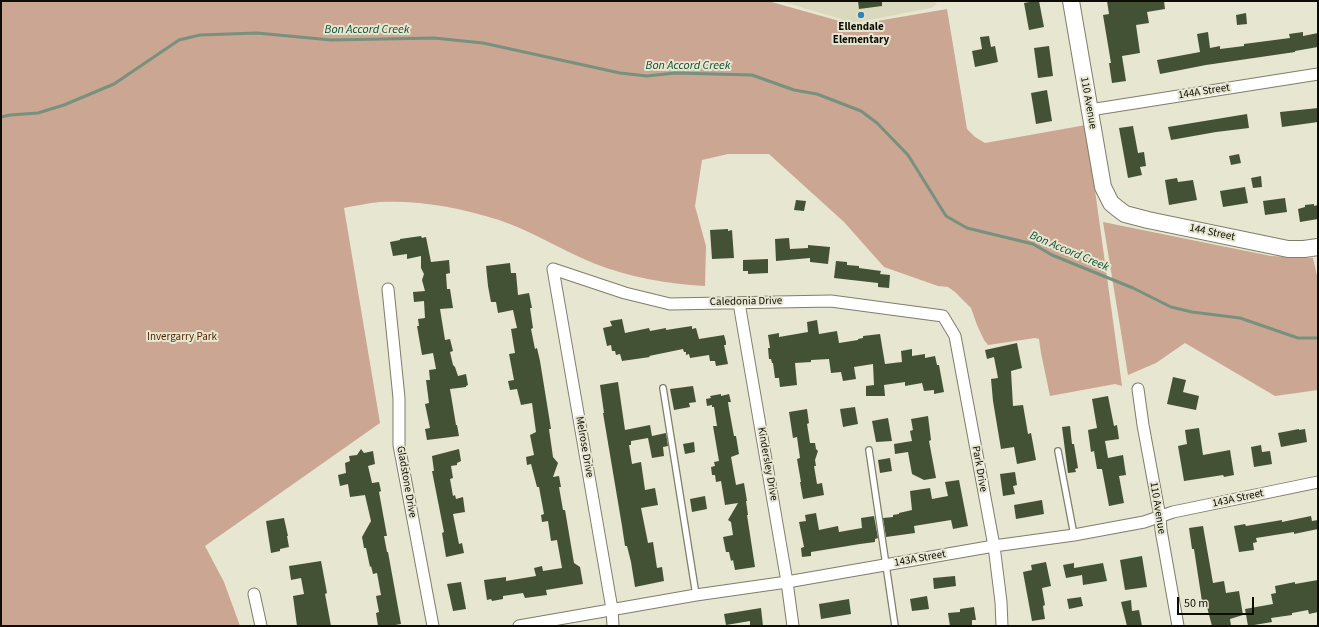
<!DOCTYPE html>
<html>
<head>
<meta charset="utf-8">
<style>
  body { margin:0 }
  #map { position:relative; width:1319px; height:627px; overflow:hidden; background:#e7e6d1; font-family:"Source Sans 3",sans-serif }
  canvas { display:block }
  .frame { position:absolute; inset:0; border:2px solid #0d0d06; pointer-events:none }
  .scale { position:absolute; left:1177px; top:597px; width:77px; height:18px; box-sizing:border-box; border:2px solid #0d0d06; border-top:0; padding-left:5px; font-size:12px; line-height:14px; white-space:nowrap; color:#0d0d06; -webkit-text-stroke:3px #e7e6d1; paint-order:stroke }
</style>
</head>
<body>
<div id="map">
<canvas width="1319" height="627"></canvas>
<div class="frame"></div>
<div class="scale">50 m</div>
</div>
<script>
const ctx = document.querySelector('canvas').getContext('2d');
ctx.lineJoin = 'round';
function paint(path, color) { ctx.fillStyle = color; ctx.fill(path, 'evenodd'); }
function stroke(path, color, width, dash) { ctx.strokeStyle = color; ctx.lineWidth = width; ctx.lineCap = dash ? 'butt' : 'round'; ctx.setLineDash(dash || []); ctx.stroke(path); }
function drawText(font, color, halo, rows, align = 'center') {
  ctx.font = font + ' "Source Sans 3",sans-serif'; ctx.lineWidth = 4; ctx.setLineDash([]); ctx.textBaseline = 'middle'; ctx.strokeStyle = halo; ctx.fillStyle = color; for (const [text, x, y, turn = 0] of rows) {
    ctx.save(); ctx.translate(x, y); ctx.rotate((+turn || 0) * Math.PI / 180); ctx.textAlign = isNaN(turn) ? turn : align; if (halo) ctx.strokeText(text, 0, 0); ctx.fillText(text, 0, 0); ctx.restore();
  }
}
const built = new Path2D(`
  M780,1H933L937,4L931,8L854,23Z`);
const forest = new Path2D(`
  M1,1H768L843,22L848,26L947,9L967,129L975,137L985,143L1086,125L1122,386L1115,384L1050,396L1041,353L1039,339L1035,338L988,345L984,340L977,325L971,308L955,292L948,287L938,286L884,267L844,222L769,154H728L702,160L695,206L706,246L705,286C666,284 629,277 593,263C561,250 532,231 499,220C462,208 419,200 380,202C368,203 355,206 344,208L380,423L205,546L224,582L240,626H1Z
  M1103,222L1271,256L1313,258L1318,280V390L1275,396L1185,343L1156,363L1128,375Z`);
const stream = new Path2D(`
  M1,117L10,115L38,113L64,105L114,84L179,40L200,35L257,33L331,40L434,38L483,43L620,73L647,76L675,73L752,75L794,90L817,94L861,111L877,123L908,155L946,216L967,228L1033,244L1052,255L1133,288L1171,307L1192,312L1240,318L1298,338H1318`);
const building = new Path2D(`
  M858,1H882V6L859,9Z
  M1035,1H1039L1044,27L1029,30L1024,3Z
  M1107,1H1164L1165,9L1147,12L1149,23L1136,25L1140,53L1122,56L1126,81L1112,83L1109,63H1111L1103,15L1109,14Z
  M1246,13L1247,24L1237,25L1236,15Z
  M1208,32L1210,48L1220,46V49L1244,46V44L1290,38L1289,34L1303,32V36L1318,33V47L1295,51V52L1206,65L1160,74L1157,60L1200,52L1197,34Z
  M989,36L991,47L995,46L998,62L975,67L972,51L982,49L980,37Z
  M1049,46L1053,76L1038,78L1034,48Z
  M1047,90L1052,121L1036,124L1031,93Z
  M1318,108V122L1282,127L1280,112Z
  M1247,114L1249,128L1216,132L1171,140L1168,127Z
  M1133,126L1138,153L1144,152L1146,166L1140,167L1142,175L1128,178L1119,128Z
  M1239,154L1241,163L1231,165L1229,156Z
  M1261,176L1262,187L1253,188L1251,178Z
  M1177,178L1178,182L1193,180L1197,200L1169,205L1165,180Z
  M1245,187L1248,203L1223,207L1220,191Z
  M1285,198L1287,212L1265,215L1263,201Z
  M796,200L806,201L804,211L794,210Z
  M1314,204V206L1318,205V219L1300,222L1298,209L1305,207V205Z
  M728,229V231L732,230L734,258L712,259L710,230Z
  M421,236L422,238L426,237L431,262L449,260L450,273L446,274L447,289H450L453,308L440,309L445,340L450,339L453,351L450,352L453,365L455,367L458,376L466,374L468,385L466,386V387L450,389L456,425H457L459,436L427,440L425,429L430,428L425,404L429,403L426,380H430L429,370L436,369L433,353L422,355L417,326H419L418,319L425,318L424,301L414,302L413,292L425,291L422,280L424,274L421,268V256L407,259V254L393,256L390,242L400,240V239Z
  M789,238L790,249L808,248V245L830,247L828,264L810,262V258L776,261L775,239Z
  M768,259V273L748,274V271H743V260Z
  M836,261L847,262V265L859,266V268L881,271L880,274L890,275L889,288L878,287V283L834,278Z
  M510,263L511,273H516L518,295L529,293L532,308H530L533,328L531,329L535,349L537,348L540,361L551,429H549L553,457L558,463L553,477L559,476L561,487H559L563,510H565L574,563L580,567L583,584L546,590L547,595L525,598L523,593L503,596V599L492,601L491,599L487,600L484,580L506,577V581L536,576L534,568L542,566L543,571L562,568L557,540L551,541L548,521L542,522L541,515L544,514L539,487H537L531,464L527,465L526,457L534,455L530,435L536,432L532,403L521,405L517,389L510,390L508,381L514,380L509,354L515,353L511,329L517,328L513,310L498,313L496,302H491L488,286L486,266Z
  M622,319L625,333L649,328L650,331L666,328V330L692,326V329L696,328L699,339L724,335L726,342V345H724L728,364L716,366L715,361H710L709,355L690,358L689,354L686,355V352H684L683,349L649,356L650,357L622,361L620,354L616,355L615,351H612L611,345L607,346L603,328L612,326L610,321Z
  M817,320L819,334L837,331L839,343L858,340V339L863,338V336L880,334L885,364L902,362L901,351L912,349V356L925,354V358L935,356L937,365H939L944,392L934,394V390L924,391L922,383L905,386V382L884,385L885,396H866V386L874,385L873,364L854,367L856,379L843,381L841,372L831,373L829,359L811,360V362L795,363L797,385L780,387L779,378H775L773,363H772L771,359H769L768,348H770L768,335L779,333V337L808,332L807,322Z
  M1017,343L1022,368L1011,371L1013,406L1023,405L1028,434L1031,433L1036,460L1017,464L1014,447L1001,449L993,401L991,379L998,378L994,357L987,359L985,350Z
  M1173,377L1186,380L1183,392L1199,396L1196,410L1167,404Z
  M618,382L625,430L650,425L652,436L666,433L668,446L663,447L664,456L652,458L648,438L631,441V445H629L632,464L641,462L645,490L655,488L658,505L641,508L648,543L653,542L657,568L662,567L664,581L635,587L631,562L627,546H625L622,526L603,413H604L600,385Z
  M693,386L696,402L689,403L690,407L674,410L670,389Z
  M721,394V396L729,394L731,402H728L729,409L734,436H736L739,454L731,457L736,485L744,483L747,501H746L748,515H747L755,567L735,570L733,560L731,561L729,552H726L723,537L733,535L731,522L728,520L738,503L725,505L721,481L716,482L715,475H712L711,467L715,466L714,462L719,461L713,426H717L714,407H712V405L707,406L706,399L711,398L710,396Z
  M1108,396L1114,426L1117,425L1119,439L1105,441L1108,458L1123,455L1126,475L1119,476L1124,503L1109,506L1102,469H1097L1094,451L1091,452L1088,430L1097,428L1092,399Z
  M855,407L858,424L843,427L840,409Z
  M807,409L809,423L807,424L810,443H815L816,449L818,451L815,460L816,466H814L817,484L822,483L824,495L803,499L800,482H801L797,459L800,458L797,437L793,438L789,412Z
  M928,416L931,440L929,441L936,478L924,480L912,474L908,452L895,454L894,444L912,441L910,431L913,430L911,419Z
  M888,418L892,441L876,442L872,421Z
  M1070,426L1072,444H1074L1078,468L1075,469L1076,472L1068,473L1062,427Z
  M1199,428L1203,455L1230,450L1234,475L1224,477L1223,475L1184,481L1178,446L1187,444L1185,430Z
  M1299,429V430L1305,429L1307,442L1281,447L1278,433Z
  M694,442L695,452L685,454L683,444Z
  M1261,445L1262,452L1270,451L1272,464L1254,467L1251,447Z
  M361,449L364,453L373,451L375,464L368,466L372,483L379,482L381,491L379,492L387,536H384L387,552H388L401,624L390,626H378L376,613L379,612L376,596L381,595L377,573L373,574L371,566L370,567L366,548H364L362,537L371,521L365,495L350,497L348,484L340,486L338,475L346,473L345,463L350,461L349,456L357,455Z
  M459,449L461,461L457,463V465L451,466L453,478L450,479L453,496L455,495L456,499L463,497L465,512L453,514L459,544L462,543L464,553L446,557L442,533L444,532L432,471H434L432,456Z
  M890,458L892,471L880,473L878,460Z
  M1015,472L1017,485L1013,486L1015,494L1003,496L1000,474Z
  M959,480L968,526L953,529L951,520L914,526L915,533L886,537L883,518L893,517V515L899,514V513L912,510L910,491L930,488L932,499L948,496L945,482Z
  M705,496L707,509L692,512L690,499Z
  M1042,500L1044,514L1016,519L1014,505Z
  M816,513L819,530L838,526L839,532L862,528L861,518L874,516L878,538L875,539V542L860,544L811,552V556L802,557L801,548L804,547L799,522L806,521L805,515Z
  M1311,516L1312,521L1318,520V529L1294,534V532L1256,538L1257,542L1253,543L1254,550L1239,552L1234,526L1245,524L1246,526L1282,520V522Z
  M284,518L288,536H287L289,547L280,549V551L271,553L266,521Z
  M1203,526L1213,583L1224,581L1226,593L1239,591L1243,615L1230,619L1231,626H1212L1207,607L1203,608L1194,549H1192L1189,528Z
  M1142,556L1147,587L1125,590L1120,560Z
  M321,561L327,593L325,594L331,626H297L293,596L304,594L301,578L291,580L289,566Z
  M1046,562L1051,586L1042,588L1045,605L1043,606L1045,619L1032,621L1023,572L1032,570L1031,565Z
  M1074,563V568L1103,563L1107,581L1083,585L1082,575L1066,578L1063,565Z
  M955,576L956,586L934,589L933,578Z
  M1318,580V612L1309,614L1308,610L1292,613V615L1271,618L1272,622L1248,626L1245,609L1273,604L1271,594L1276,593L1275,586L1295,582V584Z
  M461,582L466,609L453,611L447,584Z
  M927,596L929,609L912,611L910,599Z
  M1081,597L1083,606L1069,609L1067,599Z
  M849,599L851,614L821,619L819,604Z
  M1131,600L1132,611L1139,610L1142,626H1127L1121,602Z
  M974,607L976,620H972V626H950L948,613L960,612V609Z
  M761,608L763,626H750V621L726,625L724,614Z`);
const lane = new Path2D(`
  M663,388L696,595
  M869,450L895,626
  M1058,451L1074,535`);
const street = new Path2D(`
  M1090,110L1318,74
  M388,289L399,398V445L433,626
  M739,303L787,582L793,626
  M1138,389L1143,425L1160,517L1161,530L1178,626
  M254,594L261,626
  M519,626L696,595L787,582L994,546L1074,535L1144,522L1173,512L1318,482
  M613,626L612,609L553,269L625,293L670,304L831,301L943,316L955,336L994,546L1001,602L1002,626`);
const secondary = new Path2D(`
  M1071,1L1103,187L1111,203L1117,208L1125,214L1148,220L1288,249H1304L1318,247`);
const markers = [
  [861,15,4,"#2e85b3"]
];
const poiNames = [
  ["Ellendale",861,28],
  ["Elementary",861,41]
];
const streetNames = [
  ["144A Street",1204,92,-9],
  ["110 Avenue",1088,103,80],
  ["144 Street",1212,233,12],
  ["Caledonia Drive",746,302,-1],
  ["Melrose Drive",584,447,80],
  ["Kindersley Drive",767,464,80],
  ["Park Drive",979,469,80],
  ["Gladstone Drive",406,482,80],
  ["143A Street",1238,499,-12],
  ["110 Avenue",1157,508,81],
  ["143A Street",920,559,-10]
];
const parkNames = [
  ["Invergarry Park",182,338]
];
const waterNames = [
  ["Bon Accord Creek",367,30],
  ["Bon Accord Creek",688,66],
  ["Bon Accord Creek",1069,252,23]
];
paint(built, '#dbd9bd');
paint(forest, '#cba692');
stroke(stream, '#77917e', 3);
paint(building, '#435234');
stroke(lane, '#7f7d6b', 8);
stroke(street, '#7f7d6b', 13);
stroke(secondary, '#7f7d6b', 18);
stroke(lane, '#fff', 5.5);
stroke(street, '#fff', 11);
stroke(secondary, '#fff', 16);
for (const [x, y, r, color] of markers) { const dot = new Path2D(); dot.arc(x, y, r, 0, 2 * Math.PI); ctx.fillStyle = color; ctx.fill(dot); stroke(dot, '#e7e6d1', 1.5); }
drawText('bold 11px', '#0d0d06', '#e7e6d1', poiNames);
drawText('11px', '#0d0d06', '#e7e6d1', streetNames);
drawText('11px', '#552604', '#e7e6d1', parkNames);
drawText('italic 12px', '#0e4e2f', '#e7e6d1', waterNames);
</script>
</body>
</html>
